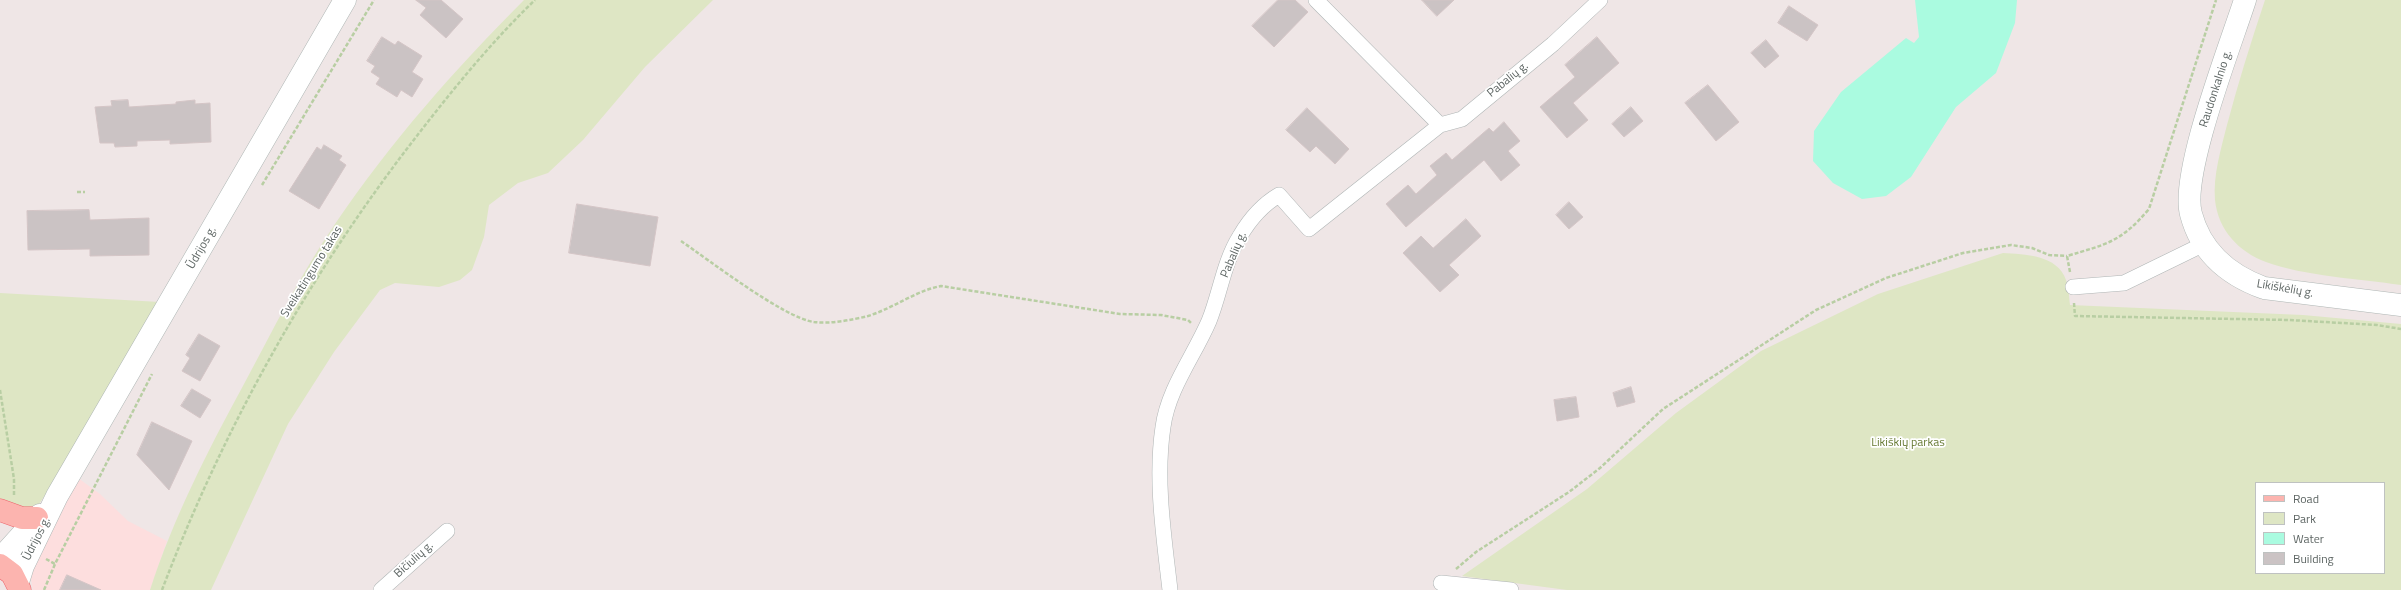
<!DOCTYPE html>
<html>
<head>
<meta charset="utf-8">
<style>
  body { margin:0 }
  #map { position:relative; width:2401px; height:590px; overflow:hidden; background:#efe6e6; font-family:"Titillium Web",sans-serif }
  canvas { display:block }
  .legend { position:absolute; left:2255px; top:482px; width:130px; height:92px; box-sizing:border-box; background:#fff; border:1px solid #bfc2c1; margin:0; padding:5px 7px; list-style:none; font-size:12px; color:#5e6664 }
  .legend li { display:flex; align-items:center; gap:8px; height:20px }
  .legend b { width:20px; border:1px solid #bfc2c1 }
</style>
</head>
<body>
<div id="map">
<canvas width="2401" height="590"></canvas>
<ul class="legend">
<li><b style="height:5px;background:#fcb4af"></b>Road</li>
<li><b style="height:11px;background:#dee6c4"></b>Park</li>
<li><b style="height:11px;background:#aafbe0"></b>Water</li>
<li><b style="height:11px;background:#cbc3c4"></b>Building</li>
</ul>
</div>
<script>
const ctx = document.querySelector('canvas').getContext('2d');
ctx.lineJoin = 'round';
function paint(path, color) { ctx.fillStyle = color; ctx.fill(path, 'evenodd'); }
function stroke(path, color, width, dash) { ctx.strokeStyle = color; ctx.lineWidth = width; ctx.lineCap = dash ? 'butt' : 'round'; ctx.setLineDash(dash || []); ctx.stroke(path); }
function drawText(font, color, halo, rows, align = 'center') {
  ctx.font = font + ' "Titillium Web",sans-serif'; ctx.lineWidth = 3.5; ctx.setLineDash([]); ctx.textBaseline = 'middle'; ctx.strokeStyle = halo; ctx.fillStyle = color; for (const [text, x, y, turn = 0] of rows) {
    ctx.save(); ctx.translate(x, y); ctx.rotate((+turn || 0) * Math.PI / 180); ctx.textAlign = isNaN(turn) ? turn : align; if (halo) ctx.strokeText(text, 0, 0); ctx.fillText(text, 0, 0); ctx.restore();
  }
}
const commercial = new Path2D(`
  M78,478L100,494L128,521L167,541L150,590H33L30,574Z`);
const green = new Path2D(`
  M524,0H713L645,67L583,140L548,173L518,183L489,205L484,237L472,270L460,280L439,287L395,283L380,290L334,352L288,424L211,590H150C173,519 208,450 244,384C273,330 300,275 335,224C390,143 454,70 524,0Z
  M2265,0H2401V285C2360,279 2304,276 2266,262C2239,252 2218,230 2215,200C2213,175 2221,149 2227,125C2238,83 2251,42 2265,0Z
  M2003,253C2024,254 2058,255 2066,280C2069,288 2069,297 2070,305L2303,315L2401,324V590H1567L1462,576L1587,489L1676,413L1761,351L1878,294ZM2256,483H2384V573H2256Z
  M0,293L160,302L63,469L39,504L27,508L15,507L0,500Z`);
const water = new Path2D(`
  M1915,0H2017L2015,23L1996,73L1956,107L1911,177L1886,196L1862,199L1833,183L1813,161L1814,131L1841,92L1906,38L1914,43L1919,37Z`);
const building = new Path2D(`
  M416,0H441L463,19L446,38L420,15L426,8Z
  M1278,0H1295L1308,12L1274,47L1252,26Z
  M1422,0H1454L1437,16Z
  M1789,6L1818,25L1807,41L1778,23Z
  M382,37L395,45L398,41L422,56L412,72L423,79L412,97L401,90L397,97L376,84L380,78L371,72L375,66L367,61Z
  M1597,37L1619,63L1573,103L1588,120L1567,138L1540,107L1575,77L1565,65Z
  M1766,40L1779,56L1765,68L1751,53Z
  M1708,85L1739,122L1716,141L1685,103Z
  M128,100L129,107L176,104V102L195,100V104L210,103L211,142L170,144V140L137,141V146L115,147L114,143H100L95,107L112,106L111,101Z
  M1631,107L1643,121L1624,137L1612,124Z
  M1307,108L1349,149L1335,164L1316,146L1310,152L1286,130Z
  M1504,122L1520,141L1508,151L1520,165L1501,181L1484,160L1406,227L1386,204L1408,185L1416,194L1437,175L1430,166L1446,153L1452,160L1489,128L1493,132Z
  M324,145L342,156L339,160L346,165L319,209L289,191L317,147L321,150Z
  M1569,202L1583,217L1569,229L1556,215Z
  M577,204L658,217L650,266L569,253Z
  M89,210L90,220L149,218V255L90,256V249L28,250L27,211Z
  M1466,219L1481,236L1449,265L1459,275L1440,292L1403,253L1421,236L1433,248Z
  M199,334L220,346L200,381L182,371L190,358L186,355Z
  M1631,387L1635,402L1617,407L1613,393Z
  M192,389L211,400L200,418L181,406Z
  M1576,397L1579,417L1557,421L1554,400Z
  M152,422L192,441L169,490L137,455Z
  M67,575L101,590H60Z`);
const path = new Path2D(`
  M262,185L374,0
  M77,192H85
  M681,241C709,260 784,318 814,322C831,324 852,320 868,316C894,308 915,291 941,286L1120,314L1161,315L1188,320L1192,324
  M2070,272L2067,256C2107,244 2121,242 2149,209L2216,0
  M2074,303L2075,316L2289,320L2377,325L2401,329
  M0,390L14,479V496
  M46,559L55,564
  M1456,569L1476,552L1569,492L1600,468L1663,409L1816,310L1886,278L1963,253L2011,245L2032,248L2049,255L2067,256
  M44,590L55,564L152,374
  M162,590C222,432 304,284 406,150C446,98 488,45 535,0`);
const street = new Path2D(`
  M1316,0L1440,125
  M2073,287L2124,283L2204,244
  M1441,583L1511,590
  M381,590L447,531
  M1170,590C1164,537 1155,480 1163,427C1168,389 1194,356 1209,321C1220,294 1224,261 1240,236C1250,219 1262,205 1279,195L1309,229L1440,125L1462,119L1553,44L1600,0`);
const secondary = new Path2D(`
  M2245,0C2231,44 2180,174 2191,214C2201,252 2228,275 2264,288L2401,305
  M0,559L40,515
  M18,582L23,566L57,496L345,0`);
const primary = new Path2D(`
  M0,510L22,518H37
  M0,565L12,574L20,590`);
const streetNames = [
  ["Pabalių g.",1508,80,-39],
  ["Raudonkalnio g.",2216,89,-72],
  ["Ūdrijos g.",202,248,-60],
  ["Pabalių g.",1234,255,-67],
  ["Sveikatingumo takas",312,272,-58],
  ["Likiškėlių g.",2285,289,10],
  ["Ūdrijos g.",37,539,-63],
  ["Bičiulių g.",414,560,-42]
];
const parkNames = [
  ["Likiškių parkas",1908,443]
];
paint(commercial, '#fddede');
paint(green, '#dee6c4');
paint(water, '#aafbe0');
paint(building, '#cbc3c4');
stroke(building, '#d4c5c6', 1);
stroke(street, '#afb5b5', 16);
stroke(secondary, '#aeb6b4', 23);
stroke(primary, '#ec636b', 23);
stroke(path, '#b8cea3', 2.5, [4, 2]);
stroke(street, '#fff', 15);
stroke(secondary, '#fff', 22);
stroke(primary, '#fcb4af', 22);
drawText('12px', '#5e6664', '#fff', streetNames);
drawText('12px', '#697c36', '#fff', parkNames);
</script>
</body>
</html>
